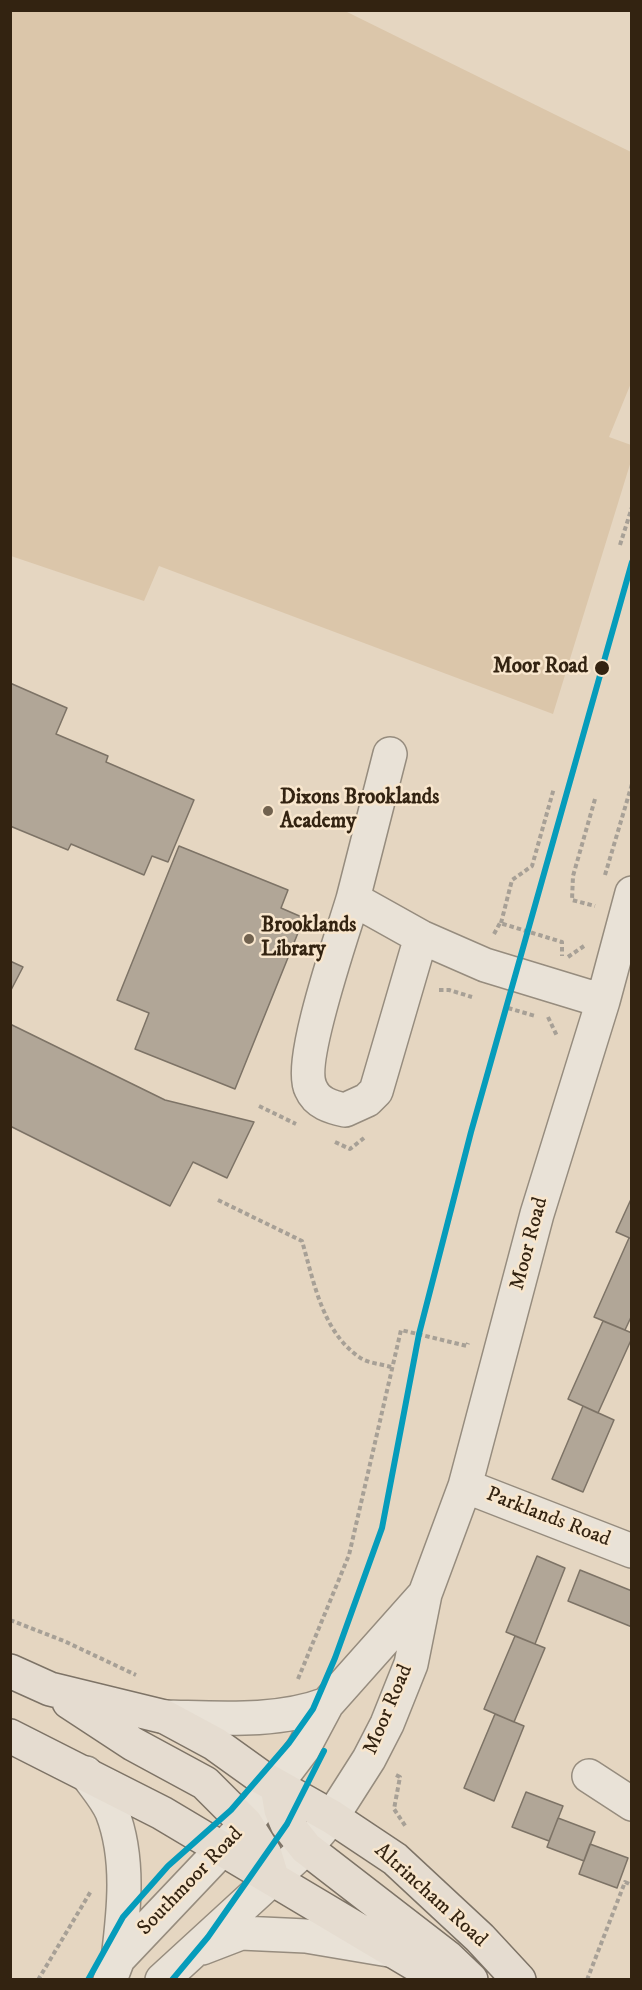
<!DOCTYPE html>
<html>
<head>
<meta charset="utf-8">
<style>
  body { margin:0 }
  #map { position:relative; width:642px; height:1990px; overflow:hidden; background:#e5d6c1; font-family:"IM FELL DW Pica",serif }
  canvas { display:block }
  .frame { position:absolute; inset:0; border:12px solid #332311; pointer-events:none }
</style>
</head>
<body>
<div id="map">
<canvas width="642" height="1990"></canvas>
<div class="frame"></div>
</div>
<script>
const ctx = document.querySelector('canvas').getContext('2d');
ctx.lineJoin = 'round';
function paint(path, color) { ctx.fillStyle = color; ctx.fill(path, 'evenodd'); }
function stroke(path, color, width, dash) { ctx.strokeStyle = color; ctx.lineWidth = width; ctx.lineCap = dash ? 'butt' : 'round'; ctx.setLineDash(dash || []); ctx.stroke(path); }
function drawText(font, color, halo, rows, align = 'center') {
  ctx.font = font + ' "IM FELL DW Pica",serif'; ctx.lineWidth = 5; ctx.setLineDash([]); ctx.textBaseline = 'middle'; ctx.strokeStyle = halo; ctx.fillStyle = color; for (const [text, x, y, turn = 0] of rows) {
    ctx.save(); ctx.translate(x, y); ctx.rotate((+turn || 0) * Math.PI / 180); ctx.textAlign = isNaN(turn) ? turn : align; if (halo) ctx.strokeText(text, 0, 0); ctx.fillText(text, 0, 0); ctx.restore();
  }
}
const green = new Path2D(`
  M11,10L345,11L631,152V383L609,437L631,445V461L553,714L159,566L144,601L11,556Z`);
const building = new Path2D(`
  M10,683L67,708L56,734L108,756L106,762L194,800L168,862L152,856L144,875L71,844L68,850L10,826Z
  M179,846L288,890L281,908L304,918L235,1089L135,1049L149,1013L117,1000Z
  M10,961L23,967L10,992Z
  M10,1024L165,1100L254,1122L227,1178L193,1162L170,1206L10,1126Z
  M632,1197V1239L616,1232Z
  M629,1238L632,1239V1315L625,1330L594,1317Z
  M603,1321L632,1333V1338L598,1413L568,1399Z
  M583,1406L614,1420L583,1492L552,1479Z
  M537,1556L565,1568L535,1644L506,1632Z
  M580,1570L632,1591V1627L568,1601Z
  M515,1636L545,1648L514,1722L484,1709Z
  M495,1714L524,1726L494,1801L464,1788Z
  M526,1792L563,1806L549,1841L512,1827Z
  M558,1818L595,1832L584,1861L547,1847Z
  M590,1844L628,1858L617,1888L579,1874Z`);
const path = new Path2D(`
  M620,545L632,507
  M595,799L573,876L572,900L595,906
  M605,875L632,784
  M501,923L512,880L532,866L554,788
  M494,934L500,923L562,942V956
  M568,957L584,946
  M439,990H449L472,997
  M508,1008L535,1016
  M548,1017L557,1036
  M259,1106L296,1124
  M335,1142L350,1149L364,1138
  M218,1200L302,1241C314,1282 322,1331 359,1357C367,1363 381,1364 391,1367
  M10,1620L64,1641L136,1675
  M298,1679L349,1555L401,1330L467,1346L468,1343
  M396,1775L400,1777L394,1809L406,1827
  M38,1980L91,1891
  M587,1980L625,1882L632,1885`);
const minor = new Path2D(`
  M390,754L353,899L421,937L485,965L603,1001
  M353,899C343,933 297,1062 311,1089C317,1103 331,1107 345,1110L367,1100L376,1091L421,937
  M465,1486L632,1551
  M165,1717C218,1718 277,1723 327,1704
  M86,1773C94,1785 106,1798 112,1812C130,1858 124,1911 118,1959
  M589,1776L632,1804
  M202,1948L241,1933L306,1936L389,1950
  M110,1980L118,1959L246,1824L303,1749L327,1704L424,1595
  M162,1980L306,1848L332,1817L369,1759L387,1724L411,1664L425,1594L465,1486L537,1214L603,1001L632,893`);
const highway = new Path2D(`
  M10,1671L50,1689L165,1717L215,1744L261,1777L332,1817L395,1859L480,1938L519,1980
  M69,1702L133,1744L205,1783L246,1824L265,1854L272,1877
  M10,1736L162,1813L442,1980
  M277,1786L281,1810L287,1824L306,1848L447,1957L471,1980`);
const rail1 = new Path2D(`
  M88,1980L123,1917L168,1866L231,1810L289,1743L313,1709L335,1658L382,1528L419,1334L471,1132L632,562
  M172,1980L208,1937L287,1824L324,1751`);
const markers = [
  [602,668,8,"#332311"],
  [268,811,6,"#71624f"],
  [249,939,6,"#71624f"]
];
const stopNames = [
  ["Moor Road",588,668]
];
const poiNames = [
  ["Dixons Brooklands",280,799],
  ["Academy",280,823],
  ["Brooklands",261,927],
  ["Library",261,951]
];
const streetNames = [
  ["Moor Road",530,1244,-75],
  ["Parklands Road",548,1518,21],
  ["Moor Road",389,1710,-67],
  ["Southmoor Road",191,1882,-46],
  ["Altrincham Road",430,1896,42]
];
paint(green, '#dbc6aa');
paint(building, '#b1a697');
stroke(building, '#7d7366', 1.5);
stroke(minor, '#968c7e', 36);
stroke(highway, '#7d7366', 36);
stroke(path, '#a7a096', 4, [4.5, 3]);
stroke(minor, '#e9e2d7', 33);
stroke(highway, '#e5dcd0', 33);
stroke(rail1, '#059cbb', 6);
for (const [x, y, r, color] of markers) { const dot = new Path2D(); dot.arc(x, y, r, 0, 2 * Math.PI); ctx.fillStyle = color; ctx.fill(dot); stroke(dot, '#f8e6cd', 2); }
drawText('bold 21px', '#332311', '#f8e6cd', stopNames, 'right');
drawText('bold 21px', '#332311', '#f8e6cd', poiNames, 'left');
drawText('21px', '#332311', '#f8e6cd', streetNames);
</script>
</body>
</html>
